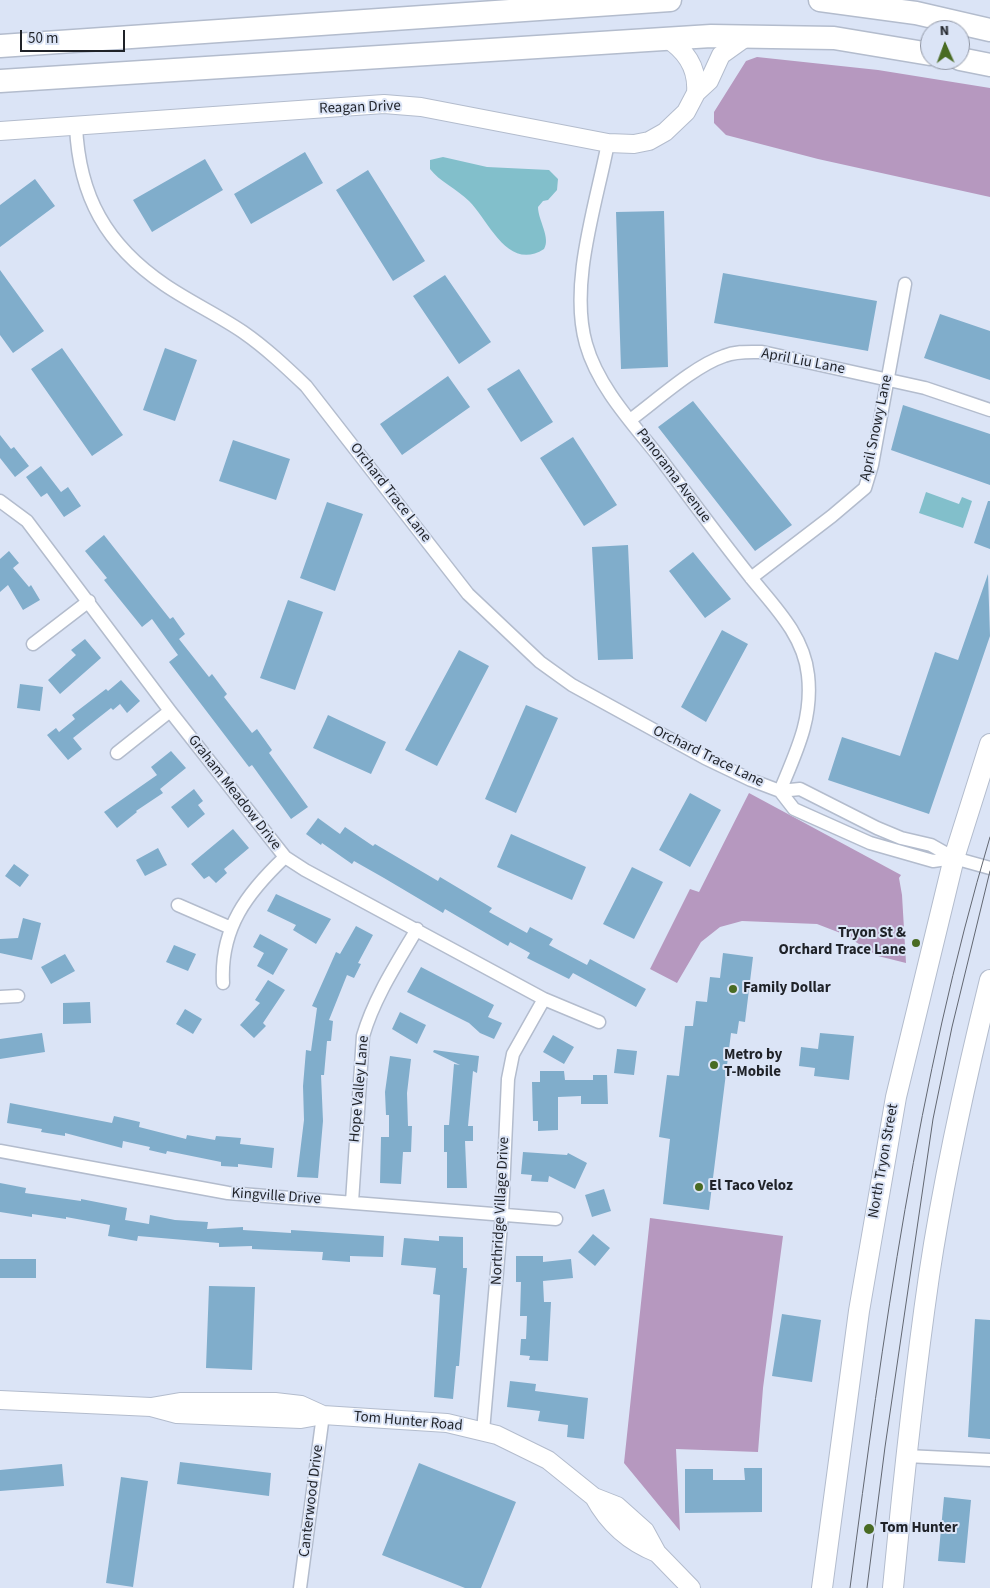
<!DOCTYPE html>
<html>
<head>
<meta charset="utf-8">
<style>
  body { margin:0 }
  #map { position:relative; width:990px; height:1588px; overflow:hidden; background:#dbe4f6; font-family:"Source Sans 3",sans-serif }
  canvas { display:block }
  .north { position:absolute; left:920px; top:20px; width:50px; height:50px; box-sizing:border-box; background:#dbe4f6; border:1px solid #9096a4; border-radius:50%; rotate:358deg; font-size:14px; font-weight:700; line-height:20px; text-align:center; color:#1f2228 }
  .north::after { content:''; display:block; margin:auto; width:18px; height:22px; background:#496b23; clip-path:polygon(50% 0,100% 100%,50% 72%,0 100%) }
  .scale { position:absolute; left:20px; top:30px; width:105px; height:22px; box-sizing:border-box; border:2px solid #1f2228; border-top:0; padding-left:6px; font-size:15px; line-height:18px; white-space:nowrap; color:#1f2228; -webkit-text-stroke:4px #dbe4f6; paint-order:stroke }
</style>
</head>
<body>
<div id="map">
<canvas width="990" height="1588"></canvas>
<div class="north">N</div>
<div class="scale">50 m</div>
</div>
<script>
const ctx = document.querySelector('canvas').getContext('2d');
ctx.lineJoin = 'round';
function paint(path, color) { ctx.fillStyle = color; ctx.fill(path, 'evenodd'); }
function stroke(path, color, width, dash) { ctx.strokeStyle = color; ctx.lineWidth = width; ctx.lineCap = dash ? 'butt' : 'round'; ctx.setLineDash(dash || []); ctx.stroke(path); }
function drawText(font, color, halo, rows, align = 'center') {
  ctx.font = font + ' "Source Sans 3",sans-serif'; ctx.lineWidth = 4; ctx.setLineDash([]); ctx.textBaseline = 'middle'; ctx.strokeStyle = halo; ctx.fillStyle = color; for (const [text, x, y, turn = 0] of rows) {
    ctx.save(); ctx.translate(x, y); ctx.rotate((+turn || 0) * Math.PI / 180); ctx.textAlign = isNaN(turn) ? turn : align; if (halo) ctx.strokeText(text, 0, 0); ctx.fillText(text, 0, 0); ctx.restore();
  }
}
const forest = new Path2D(`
  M757,57L878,70L990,88V197L818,159L726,135L714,123V112L746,61Z
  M749,793L901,875L899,878L902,895L906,963L878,956L843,934L817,924L742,921L720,927L701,942L677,983L650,969L690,889L699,892Z
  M650,1218L783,1236L763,1388L758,1452L676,1449L680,1531L624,1463Z`);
const water = new Path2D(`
  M443,157L487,167L549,170L558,179L557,190L548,200L543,201L538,207C538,220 551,238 544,249C508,272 489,221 469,201C457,189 439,181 430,169V160Z
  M926,492L959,504L962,497L972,501L963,528L919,513Z`);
const building = new Path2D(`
  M305,152L323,183L251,224L234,194Z
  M205,159L223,190L152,232L133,200Z
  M368,170L425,261L393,281L336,190Z
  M35,179L55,206L0,247V205Z
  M664,211L668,367L621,369L616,212Z
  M0,270L44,331L13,353L0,335Z
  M723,273L877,301L868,351L714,323Z
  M445,275L491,342L459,364L413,296Z
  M940,314L990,331V380L924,358Z
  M62,348L123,435L92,456L31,369Z
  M165,348L197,360L175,421L143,410Z
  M519,369L553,422L521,442L487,389Z
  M448,376L470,407L402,455L380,424Z
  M693,401L792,525L755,551L658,427Z
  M903,405L990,434V485L891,450Z
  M0,435L11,449L14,447L29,466L15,477L0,458Z
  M573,437L617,505L584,526L540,458Z
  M233,440L290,459L276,500L219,481Z
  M41,466L61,492L68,487L81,506L64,517L47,493L41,497L26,477Z
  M988,501H990V549L974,543Z
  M327,502L363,514L335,591L300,578Z
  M104,535L170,619L173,617L185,634L179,639L209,677L212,674L227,694L224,697L252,733L257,729L272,750L269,753L308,807L291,819L252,765L249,767L169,662L178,655L152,619L142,627L104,580L107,578L85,551Z
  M628,545L633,659L598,660L592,547Z
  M9,551L19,563L13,568L29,587L31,585L40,600L23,610L8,585L0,592V559Z
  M693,552L731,599L705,618L669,571Z
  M988,574L990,636L929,814L828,780L842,737L900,756L935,652L958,660Z
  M288,600L323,612L295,690L260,678Z
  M722,630L748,644L706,722L681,707Z
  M85,639L101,658L60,694L48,680L76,655L71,650Z
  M459,650L489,666L437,766L405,750Z
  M121,680L140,701L127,713L120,704L113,710L111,708L73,738L82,749L68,760L47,735L56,728L59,732L75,719L72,715L106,689L108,691Z
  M20,684L43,687L40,711L17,708Z
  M526,705L558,718L516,813L485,799Z
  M328,715L386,742L371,774L313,748Z
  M171,751L186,768L160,789L163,793L136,811L137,812L117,828L104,812L157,775L151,767Z
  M194,789L203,801L198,805L205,814L188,828L171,807Z
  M690,793L721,810L690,867L659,850Z
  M318,818L340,834L345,827L373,846L375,844L438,881L440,877L492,908L489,912L527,933L530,927L553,939L549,945L587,965L590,959L646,989L636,1007L573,973L569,979L527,958L530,953L510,942L508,946L445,909L443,913L384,878L354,861L352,864L322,843L321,845L306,834Z
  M233,829L249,848L224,869L227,873L216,883L209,876L204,879L191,864Z
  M511,834L586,867L572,900L497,867Z
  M158,848L167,865L145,876L136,860Z
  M14,864L29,875L20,887L5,876Z
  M632,867L663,882L634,939L603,924Z
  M276,894L331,919L316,944L293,930L296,925L267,911Z
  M23,918L41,923L32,960L0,953V939L18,938Z
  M356,926L373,935L358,963L361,964L354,978L347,975L329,1020L333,1021L331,1041H327L324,1075H321L323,1121L318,1178L297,1177L304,1120L303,1086L306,1050L311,1051L317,1008L312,1006L336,952L340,954Z
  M260,934L288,949L273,975L257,966L264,953L253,947Z
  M174,945L196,954L188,971L166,962Z
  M723,953L753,957L745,1022L739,1021L737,1034L731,1033L709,1210L663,1204L670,1139L659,1137L667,1075L679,1076L685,1026H693L696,1001L707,1002L710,977L720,978Z
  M65,954L75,971L51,984L41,967Z
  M421,967L494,1005L488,1017L502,1023L494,1039L480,1033L469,1023L407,992Z
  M268,980L285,990L263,1023L266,1026L254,1038L240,1025L260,1003L255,1000Z
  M90,1002L91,1023L63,1024V1003Z
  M185,1009L202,1019L193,1034L176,1024Z
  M400,1012L426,1025L417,1044L392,1029Z
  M42,1033L45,1052L0,1059V1039Z
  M820,1033L854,1036L849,1080L814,1076L815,1068L799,1066L801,1047L818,1049Z
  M553,1035L574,1047L564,1064L543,1052Z
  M617,1049L637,1051L634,1075L614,1073Z
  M434,1050L479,1056L477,1073L473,1071L468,1126H473V1141H465L467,1188H447V1152H444V1125H449L454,1064L460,1065L433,1052Z
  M390,1056L411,1059L407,1093L408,1126H412L411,1152H403L401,1184L380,1183L381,1137H389V1115H386L385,1092Z
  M540,1071H564L565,1080H593V1075H607L608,1104H581V1096L558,1097V1130L538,1131V1121H533L532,1082H540Z
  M10,1103L112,1123L114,1116L140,1122L139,1127L186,1139L187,1135L215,1140L216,1136L241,1138L240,1144L274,1148L272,1168L238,1164V1167L221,1166V1162L167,1151L166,1154L149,1150L150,1147L123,1141L122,1148L65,1133V1136L41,1132L42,1129L7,1123Z
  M523,1152L567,1155L568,1153L587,1163L575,1189L549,1176L548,1182L531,1181L532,1175L521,1174Z
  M0,1183L26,1188L25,1193L81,1201V1199L127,1208L125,1220L149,1224L150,1215L175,1220L208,1222L207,1229L243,1227V1230L291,1233V1230L384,1236L383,1257L350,1256V1262L322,1260L323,1252L252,1249V1246L219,1247V1243L138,1236L137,1241L108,1236L110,1225L66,1217V1219L32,1214V1217L0,1212Z
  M604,1189L611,1211L592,1217L585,1195Z
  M593,1234L610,1248L595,1266L578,1252Z
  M439,1236L463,1237V1268H467L459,1366H456L453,1399L434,1397L440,1295L433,1294L436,1268L401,1265L404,1238L439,1241Z
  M516,1256H543V1262L571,1259L573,1278L543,1281L544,1302H551L548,1361L529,1360L530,1356L520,1355L521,1339H526L527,1316H520L521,1282H516Z
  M0,1259H36V1278H0Z
  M209,1286L255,1287L252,1370L206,1368Z
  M782,1314L821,1320L812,1382L772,1376Z
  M975,1319L990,1320V1439L968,1437Z
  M510,1381L536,1384L535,1391L588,1398L584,1439L567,1437L568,1425L538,1421L540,1411L507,1407Z
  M180,1462L271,1473L269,1496L177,1484Z
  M419,1463L516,1502L481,1588H465L382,1555Z
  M62,1464L64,1486L0,1491V1470Z
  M744,1468H762V1512L685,1513V1469H713V1480H745Z
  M121,1477L148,1481L133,1587L106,1583Z
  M944,1497L971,1500L965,1563L938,1561Z`);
const street = new Path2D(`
  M76,126C79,196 106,245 165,285C190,302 218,315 243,332C266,348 286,367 306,386L468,594L540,662L572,685L705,758L751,780L780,791L800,789L877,828L901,838L931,845L954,858L990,868
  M608,143C596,205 569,284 586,344C598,387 633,424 660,458C690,498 720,539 752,579C775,607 804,636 808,675C813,719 796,752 780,791
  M630,420C656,401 694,366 724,356C736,351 749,352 762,352L925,388L990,410
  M0,501L27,521L170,711L285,857L305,870L544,999L599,1022
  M751,578L832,516L865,488L872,465L905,284
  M33,644L89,601
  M117,753L170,711
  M780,791L794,809L870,843L933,861L954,858
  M178,905L231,928
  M223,983C220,928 247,893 285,857
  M0,997L18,996
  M0,1151L228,1193L556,1219
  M352,1202L363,1036C374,998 397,963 417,929
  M483,1431L502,1214L508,1079L513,1054L544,999
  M906,1456L990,1460
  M300,1588L323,1415`);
const secondary = new Path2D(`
  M666,38C687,51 698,69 696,93
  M0,131L384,104L421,107L608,143L634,144L649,141L665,132L686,112L696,93L709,81L721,55L749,35
  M0,1400L151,1407L180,1402H275L301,1405L323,1415L301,1419L177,1414L151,1407
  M323,1415L447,1423L497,1435L548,1460L594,1497L617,1506L645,1531L657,1553C629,1542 608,1523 594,1497
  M657,1553L691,1588`);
const primary = new Path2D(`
  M822,1588L859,1311L896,1097L954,858L990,744
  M893,1588C903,1484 914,1380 929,1276C944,1176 966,1077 990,980`);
const highway = new Path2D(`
  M820,0L916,13L990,30
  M0,46L670,0
  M960,59L990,65
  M0,81L711,36L834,38L930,54`);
const tram = new Path2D(`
  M850,1588C883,1335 917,1082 990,837
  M867,1588L885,1447L933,1119L952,1027L990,871`);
const markers = [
  [916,943,5,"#496b23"],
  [733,989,5,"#496b23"],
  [714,1065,5,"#496b23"],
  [699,1187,5,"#496b23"],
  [869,1529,6,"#496b23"]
];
const streetNames = [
  ["Reagan Drive",360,108,-2],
  ["April Liu Lane",803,362,11],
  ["April Snowy Lane",877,428,-78],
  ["Panorama Avenue",673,476,53],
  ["Orchard Trace Lane",390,493,52],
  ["Orchard Trace Lane",708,757,26],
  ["Graham Meadow Drive",234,793,52],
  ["Hope Valley Lane",360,1089,-85],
  ["North Tryon Street",884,1161,-80],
  ["Kingville Drive",276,1197,4],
  ["Northridge Village Drive",501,1211,-87],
  ["Tom Hunter Road",408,1422,5],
  ["Canterwood Drive",312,1501,-83]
];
const poiNames = [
  ["Tryon St &",906,934,"right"],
  ["Orchard Trace Lane",906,951,"right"],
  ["Family Dollar",743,989],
  ["Metro by",724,1056],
  ["T-Mobile",724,1073],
  ["El Taco Veloz",709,1187],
  ["Tom Hunter",880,1529]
];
paint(forest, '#b698bf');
paint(water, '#82bfcb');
paint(building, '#80adcb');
stroke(street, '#b3bccd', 15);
stroke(secondary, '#b3bccd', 20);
stroke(primary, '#b3bccd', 22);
stroke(highway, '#b3bccd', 25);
stroke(street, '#fff', 12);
stroke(secondary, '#fff', 18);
stroke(primary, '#fff', 20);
stroke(highway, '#fff', 22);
stroke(tram, '#626771', 1);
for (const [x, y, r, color] of markers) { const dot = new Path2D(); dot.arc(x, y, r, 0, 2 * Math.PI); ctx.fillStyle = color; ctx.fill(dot); stroke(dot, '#dbe4f6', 2); }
drawText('15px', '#1f2228', '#dbe4f6', streetNames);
drawText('bold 15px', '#1f2228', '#dbe4f6', poiNames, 'left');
</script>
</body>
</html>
